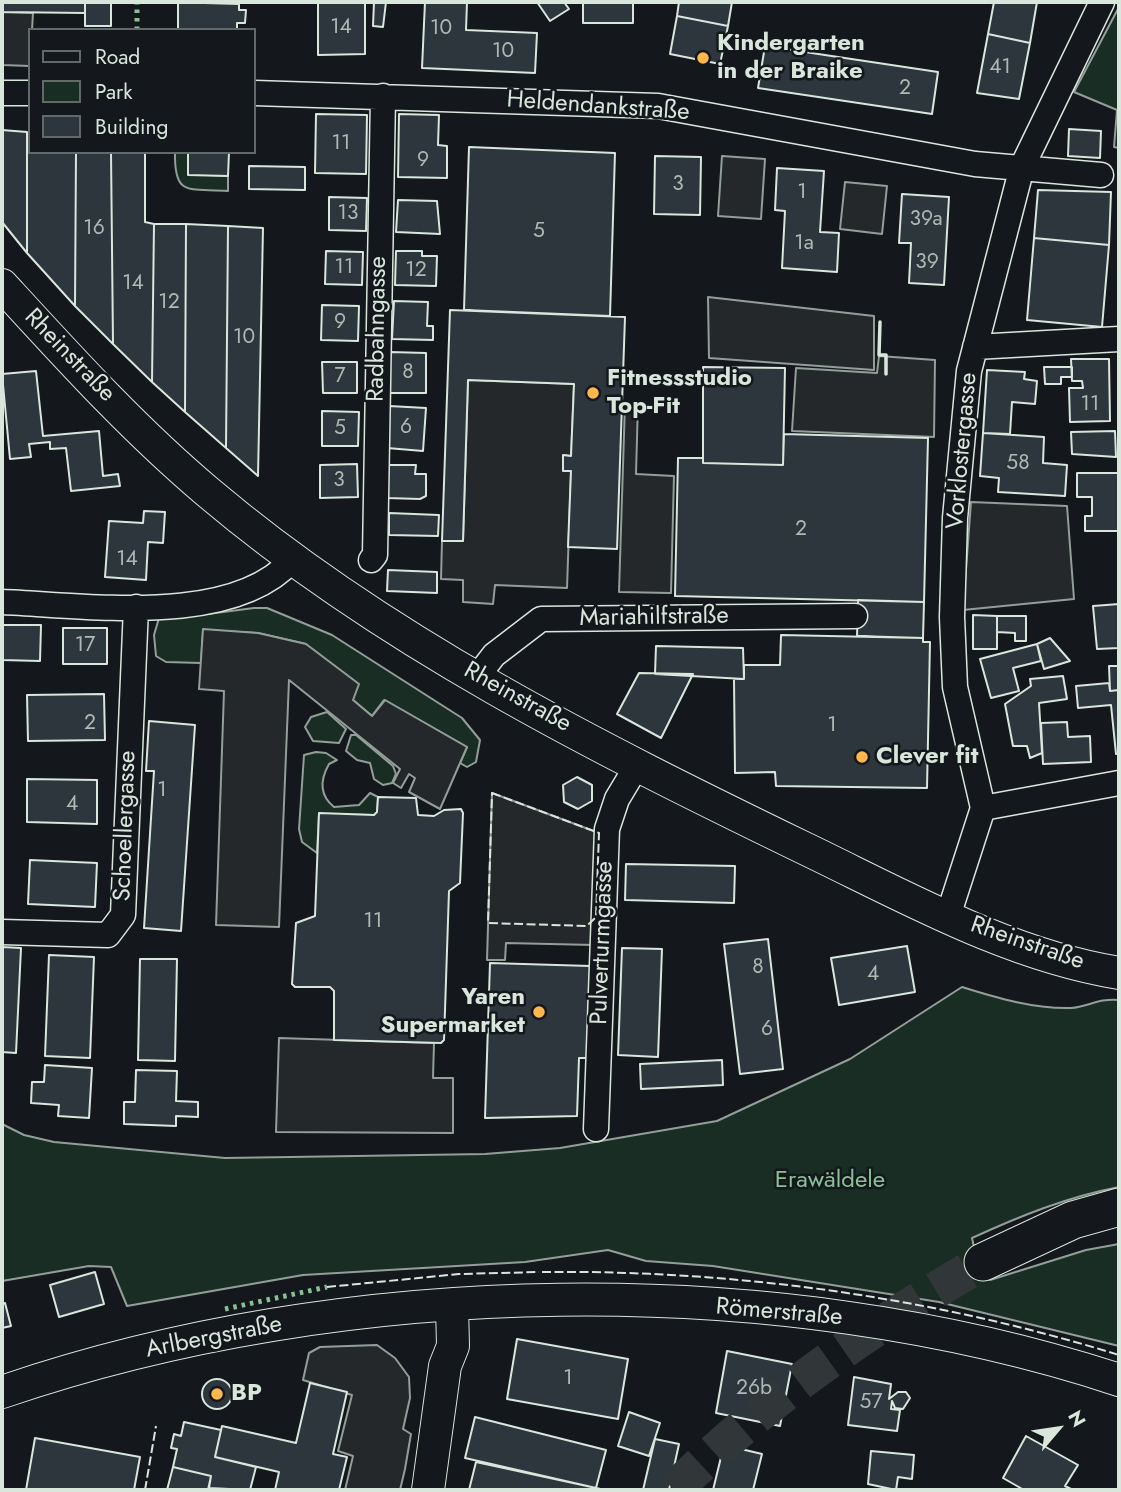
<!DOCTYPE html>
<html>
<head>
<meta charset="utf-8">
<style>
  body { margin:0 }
  #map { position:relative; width:1121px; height:1492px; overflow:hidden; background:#14181c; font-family:Jost,sans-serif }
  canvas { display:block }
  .frame { position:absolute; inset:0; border:4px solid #d8e6dc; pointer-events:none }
  .legend { position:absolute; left:28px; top:28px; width:228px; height:126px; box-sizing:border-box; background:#14181c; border:2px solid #626a69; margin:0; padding:9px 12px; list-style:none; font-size:21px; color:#d8e6dc }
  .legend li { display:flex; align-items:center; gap:14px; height:35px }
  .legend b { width:35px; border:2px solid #626a69 }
  .north { position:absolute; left:1023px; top:1394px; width:70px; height:70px; -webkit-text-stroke:5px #14181c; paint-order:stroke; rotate:61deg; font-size:19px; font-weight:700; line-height:28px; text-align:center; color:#d8e6dc }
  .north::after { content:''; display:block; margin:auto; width:24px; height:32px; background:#d8e6dc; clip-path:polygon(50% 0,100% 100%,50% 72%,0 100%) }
</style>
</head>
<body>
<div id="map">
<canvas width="1121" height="1492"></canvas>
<div class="frame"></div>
<ul class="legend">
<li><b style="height:9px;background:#14181c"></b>Road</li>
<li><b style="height:19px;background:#1a2d24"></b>Park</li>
<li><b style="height:19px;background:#2c363c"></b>Building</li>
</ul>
<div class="north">N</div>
</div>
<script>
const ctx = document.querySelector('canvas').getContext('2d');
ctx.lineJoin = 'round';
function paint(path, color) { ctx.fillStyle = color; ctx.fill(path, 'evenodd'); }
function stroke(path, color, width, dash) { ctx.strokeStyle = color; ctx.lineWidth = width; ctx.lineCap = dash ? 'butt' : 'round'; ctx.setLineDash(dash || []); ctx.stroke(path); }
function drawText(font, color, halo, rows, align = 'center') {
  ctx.font = font + ' Jost,sans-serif'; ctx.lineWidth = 5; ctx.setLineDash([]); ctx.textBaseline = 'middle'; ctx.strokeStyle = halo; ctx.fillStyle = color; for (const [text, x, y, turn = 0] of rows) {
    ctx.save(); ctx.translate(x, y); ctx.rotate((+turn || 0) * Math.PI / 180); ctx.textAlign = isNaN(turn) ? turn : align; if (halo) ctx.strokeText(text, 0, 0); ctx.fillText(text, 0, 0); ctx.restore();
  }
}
const green = new Path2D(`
  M1119,7V148L1114,147L1117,110L1074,92Z
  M175,152H188V174L228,176V191C189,188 174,198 175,152Z
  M254,608H267L332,635L462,718L480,740L476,762L467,767L460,763L467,747L384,700L372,716L353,700L306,644L258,633L203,630L201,663L166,662L156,656L154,635L159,618L168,614H208Z
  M327,712L346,729L339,743L313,741L305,727L311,717Z
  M351,735H356L393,766L396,774L392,783L383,785L374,779L370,763L357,760L346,751Z
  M316,752L326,753L337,760L329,764C320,780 319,795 334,807L359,805L370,793L378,797L377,812L374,815L319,814L317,853L302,842L299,829L304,755Z
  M962,987C997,998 1034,1009 1071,1008C1088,1007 1098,998 1119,1000V1187C1067,1197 1020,1216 972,1238L976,1256L990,1280L1086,1250L1119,1244V1346L939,1302L713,1266L646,1261L608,1250L525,1262L303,1275L127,1306L111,1267L89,1266L2,1281V1124L24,1135L54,1142L225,1158L485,1154L560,1148L717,1121L850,1059Z`);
const parking = new Path2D(`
  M2,12L33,13L30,66L2,65Z
  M722,156L765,159L761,219L718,216Z
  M845,182L887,186L882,234L840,229Z
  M708,297L874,316V370L709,358Z
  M879,356L935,360L934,437L792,431L796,368L877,373Z
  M468,380L574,384L571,456L564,455L563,470L571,471L567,588L495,585L493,604L463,602V580L441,579L442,541H463Z
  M625,403H638L636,474L674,476L671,593L619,592Z
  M971,502L1067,506L1074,599L963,610Z
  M203,629L258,633L306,644L359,684L353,700L372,716L385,700L467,747L440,809L409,792L415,778L409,774L401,788L393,783L400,769L289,680L279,927L216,925L224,691L199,689Z
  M492,793L599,833L594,945L506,943L505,960H487Z
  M279,1038L434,1043L433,1078H453V1133L276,1132Z
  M377,1345L395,1358L409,1377L410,1398L403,1429L411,1434L405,1469L400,1490H345L353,1456L338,1451L352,1395L303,1380L309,1353L320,1347Z`);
const building = new Path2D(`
  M2,2H85V13L2,12Z
  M85,2H111V26H85Z
  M170,2L239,4V10H246L245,23H237V30H178V2Z
  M318,2H365V54L318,55Z
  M374,2H386L383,27L373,26Z
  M425,2H467L466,30L537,33L535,73L422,68Z
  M537,2H564L569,9L550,21Z
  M583,2H633V23H583Z
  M679,2H732L728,26L677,16Z
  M994,2H1037L1030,43L988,34Z
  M677,16L728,26L720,64L670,54Z
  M988,34L1030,43L1019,99L977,93Z
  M765,46L938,72L932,114L758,88Z
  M316,114L367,115L366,174L315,173Z
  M399,114L439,115L438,145L447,146V178L398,177Z
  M1069,129L1101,131L1100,158L1068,156Z
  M2,130L27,132V253L2,222Z
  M27,132L30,152H76L75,306L27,253Z
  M469,147L615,153L610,316L464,310Z
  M76,152H111L113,344L75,306Z
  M111,152H145V222L154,224L152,382L113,344Z
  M188,152H229L228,176L188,175Z
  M655,156L701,157L700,215L654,214Z
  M249,166L305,167V190L249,189Z
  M777,168L824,171L820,232L839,233L837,272L782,268L785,211L775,210Z
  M1038,190L1111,192L1109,245L1034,238Z
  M902,194L949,197L944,285L909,283L911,243H899Z
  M329,197L367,198L366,231L329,230Z
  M398,200L437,201L440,234L396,232Z
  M154,224H186L185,412L152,382Z
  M186,224L228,226L226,448L185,412Z
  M228,226L263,228L258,476L226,448Z
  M1034,238L1109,245L1102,327L1027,320Z
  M326,251L363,252L362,285L325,284Z
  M396,251H422V256H437L436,286L395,285Z
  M394,301L428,302L427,326H433V340L392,339Z
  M322,305L359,306L358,341L321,340Z
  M450,310L625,317L617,549L568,547L571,471H563V455L571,456L574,384L468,380L463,541H442Z
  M390,352L426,353V393H389Z
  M1071,359H1109L1110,421L1070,422L1069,388H1083L1082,381H1072Z
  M322,362H357V393H323Z
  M703,367L785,368L783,465L703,463Z
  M1044,367H1072V377H1061V384H1045Z
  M987,370L1025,372L1024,379L1037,381L1035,404L1012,402L1010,434L983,433Z
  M36,371L43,436L99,431L103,476L118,474L120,486L71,491L66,448L50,449V442L29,444L31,457L10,459L2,374Z
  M389,406L426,408L423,451L387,448Z
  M322,411L359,412L358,446H322Z
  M1115,431L1116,457L1072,454L1071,432Z
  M983,433L1044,437L1043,463L1067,465L1065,496L998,492L999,478L980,476Z
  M784,434L928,438L924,602L675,596L678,458H703V463L783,465Z
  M357,464L358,497L320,498V465Z
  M388,465H416L415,474H426V496L420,499L387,498Z
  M1077,473H1118L1119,531H1085V516H1092V497H1077Z
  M144,511L165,512L163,543L148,542L146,580L105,577L109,521L143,523Z
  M389,513L439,515L438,536L389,535Z
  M388,570L437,572V593L387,591Z
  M858,600L924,602L923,638L857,636Z
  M1119,604V648L1097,649L1093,606Z
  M973,615L997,616V649H973Z
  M997,616H1026V641H1015V633L997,632Z
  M2,625H41L40,661L2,660Z
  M63,628H107V664H63Z
  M781,635L923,638V642H930L927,788L776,786L775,772L735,773L734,679H744V665H780Z
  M1050,638L1070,661L1044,669L1037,644Z
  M1037,644L1041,661L1013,668L1019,691L991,698L980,659Z
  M656,646L743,648L744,679L655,674Z
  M1109,666H1119V690L1110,691Z
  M639,673L693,674L661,738L617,714Z
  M1063,676L1067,699L1039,703L1042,753L1030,758L1027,746H1013L1005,704L1031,686L1030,679Z
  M1109,683L1110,691L1119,690V754H1116L1111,705L1078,708L1076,686Z
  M104,694L105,740L28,741L27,695Z
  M149,721L195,725L181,931L144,928L154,771H146Z
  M1067,722L1068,737L1090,736L1091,762L1043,764L1041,723Z
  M577,777L592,785V801L578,809L564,802L563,785Z
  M27,779L97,780V824L27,822Z
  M378,797L416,798L418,815L434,816L444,810L461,809L463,813L460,883L449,891L444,1040L441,1043L334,1040V991L330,987H295L292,984L296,923L315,916L319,813L374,815L377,812Z
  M30,860L97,863L95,907L28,904Z
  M626,864L735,866L734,903L625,900Z
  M768,939L783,1069L740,1074L724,944Z
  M907,946L915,992L839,1005L831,958Z
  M2,947L21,948L16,1053L2,1052Z
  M622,948L662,949L658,1057L618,1055Z
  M49,955L94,957L90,1058L45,1056Z
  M140,959H177L175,1061L138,1060Z
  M490,963L590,966L588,1058H579L577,1116L485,1118Z
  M722,1060L723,1085L641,1089L640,1064Z
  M45,1065L92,1068L89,1118L58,1116L59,1105L31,1103L32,1082H44Z
  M136,1070L177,1071L176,1101L198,1102V1117L176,1116V1126L124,1124V1102H135Z
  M95,1272L104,1304L59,1317L50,1285Z
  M5,1303L11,1326L2,1328V1304Z
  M517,1339L628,1359L618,1419L507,1399Z
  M727,1351L792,1364L780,1426L716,1413Z
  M854,1377L891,1384L889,1399L898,1392H906L910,1398L903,1409L895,1408L892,1401L891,1409L900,1410L897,1431L848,1425Z
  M202 1394a15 15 0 1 1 30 0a15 15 0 1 1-30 0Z
  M310,1383L347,1392L333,1454L347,1457L339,1490H275L279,1472L215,1457L222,1426L296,1443Z
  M629,1412L660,1423L649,1456L618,1446Z
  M475,1417L606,1450L596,1488L465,1458Z
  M184,1422L221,1430L215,1457L256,1467L250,1490L209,1488L211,1476L173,1467L177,1449L171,1448L174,1434L181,1436Z
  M1026,1436L1078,1465L1065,1486L1073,1490H1024L1003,1478Z
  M35,1438L140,1457L134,1490H26Z
  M655,1439L679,1444L669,1490H643Z
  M724,1445L762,1454L753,1490H713Z
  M871,1451L914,1455L912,1479L898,1477L896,1490L868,1484Z
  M476,1462L596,1488L605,1490H469Z
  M173,1467L211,1476L208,1490H167Z`);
const highwayTunnel = new Path2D(`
  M674,1490C766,1399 871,1327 983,1262`);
const minor = new Path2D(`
  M2,93H30
  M254,93L658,106L975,164L1101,175
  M975,347L1119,339
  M371,560L375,555L383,96
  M2,602C85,605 233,628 293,559
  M477,677L494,655L541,619L855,616
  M983,808L1119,783
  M948,916L983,808L955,687L952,617L955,518L969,371L1022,167L1102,2
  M2,932L108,935L123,915L136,607
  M596,1129L607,829L617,799L638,764`);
const major = new Path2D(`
  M2,285C68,357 134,430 209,493C384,641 598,748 804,848C904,896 1008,955 1119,973
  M2,1392C343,1275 776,1267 1119,1380
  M428,1490L445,1366L453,1346L452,1306`);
const highway = new Path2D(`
  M983,1262L1073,1220L1119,1207`);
const hedge = new Path2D(`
  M137,30V2
  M225,1309L327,1287`);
const fence = new Path2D(`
  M492,793L599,833L596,917L587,926L488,923Z
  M542,1272C737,1270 932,1297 1119,1355
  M327,1287L459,1274L539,1272
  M145,1490L156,1426`);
const wall = new Path2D(`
  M880,322L879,355H886V374`);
const markers = [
  [703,58,7,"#ffb74d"],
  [593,393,7,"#ffb74d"],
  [862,757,7,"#ffb74d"],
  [539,1012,7,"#ffb74d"],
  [217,1394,7,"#ffb74d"]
];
const numberNames = [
  ["14",341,28],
  ["10",441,29],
  ["10",503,52],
  ["41",1000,68],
  ["2",905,89],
  ["11",341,144],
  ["9",423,161],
  ["3",678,185],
  ["1",802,193],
  ["13",348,214],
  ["39a",926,220],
  ["16",94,229],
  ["5",539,232],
  ["1a",804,244],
  ["39",927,263],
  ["11",344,268],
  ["12",416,271],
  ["14",133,284],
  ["12",169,303],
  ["9",340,323],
  ["10",244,338],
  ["8",408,373],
  ["7",340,377],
  ["11",1090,405],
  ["6",406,428],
  ["5",340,429],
  ["58",1018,464],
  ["3",339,481],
  ["2",801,530],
  ["14",127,560],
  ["17",85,646],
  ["2",90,724],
  ["1",832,726],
  ["1",162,791],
  ["4",72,805],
  ["11",373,922],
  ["8",758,968],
  ["4",873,975],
  ["6",767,1030],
  ["1",568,1379],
  ["26b",754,1389],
  ["57",871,1403]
];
const poiNames = [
  ["Kindergarten",717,44],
  ["in der Braike",717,72],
  ["Fitnessstudio",607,379],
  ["Top-Fit",607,407],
  ["Clever fit",876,757],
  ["Yaren",525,998,"right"],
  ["Supermarket",525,1026,"right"],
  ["BP",231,1394]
];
const streetNames = [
  ["Heldendankstraße",598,107,4],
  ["Radbahngasse",378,329,-89],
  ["Rheinstraße",69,356,46],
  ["Vorklostergasse",963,451,-85],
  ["Mariahilfstraße",654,618,-1],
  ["Rheinstraße",517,698,29],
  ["Schoellergasse",126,826,-88],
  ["Pulverturmgasse",603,943,-88],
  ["Rheinstraße",1027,944,19],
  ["Römerstraße",779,1313,5],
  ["Arlbergstraße",214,1338,-11]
];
const parkNames = [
  ["Erawäldele",830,1181]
];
paint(green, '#1a2d24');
stroke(green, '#939e99', 2);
paint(parking, '#24282b');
stroke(parking, '#939e99', 2);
paint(building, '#2c363c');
stroke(building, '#d8e6dc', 2);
stroke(highwayTunnel, '#313739', 37, [37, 18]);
stroke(minor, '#d8e6dc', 27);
stroke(major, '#d8e6dc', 34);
stroke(highway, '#d8e6dc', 39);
stroke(minor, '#14181c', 24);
stroke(major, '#14181c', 32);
stroke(highway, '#14181c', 37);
stroke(hedge, '#8ac095', 5, [3.5, 5]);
stroke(fence, '#d8e6dc', 2, [9, 3.5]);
stroke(wall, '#d8e6dc', 3.5);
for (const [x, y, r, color] of markers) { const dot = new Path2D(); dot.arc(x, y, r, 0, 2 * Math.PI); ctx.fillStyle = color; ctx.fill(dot); stroke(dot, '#14181c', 2.5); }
drawText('21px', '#adbab4', null, numberNames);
drawText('bold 24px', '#d8e6dc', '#14181c', poiNames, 'left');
drawText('24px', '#d8e6dc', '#14181c', streetNames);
drawText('24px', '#8ac095', '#14181c', parkNames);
</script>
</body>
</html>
